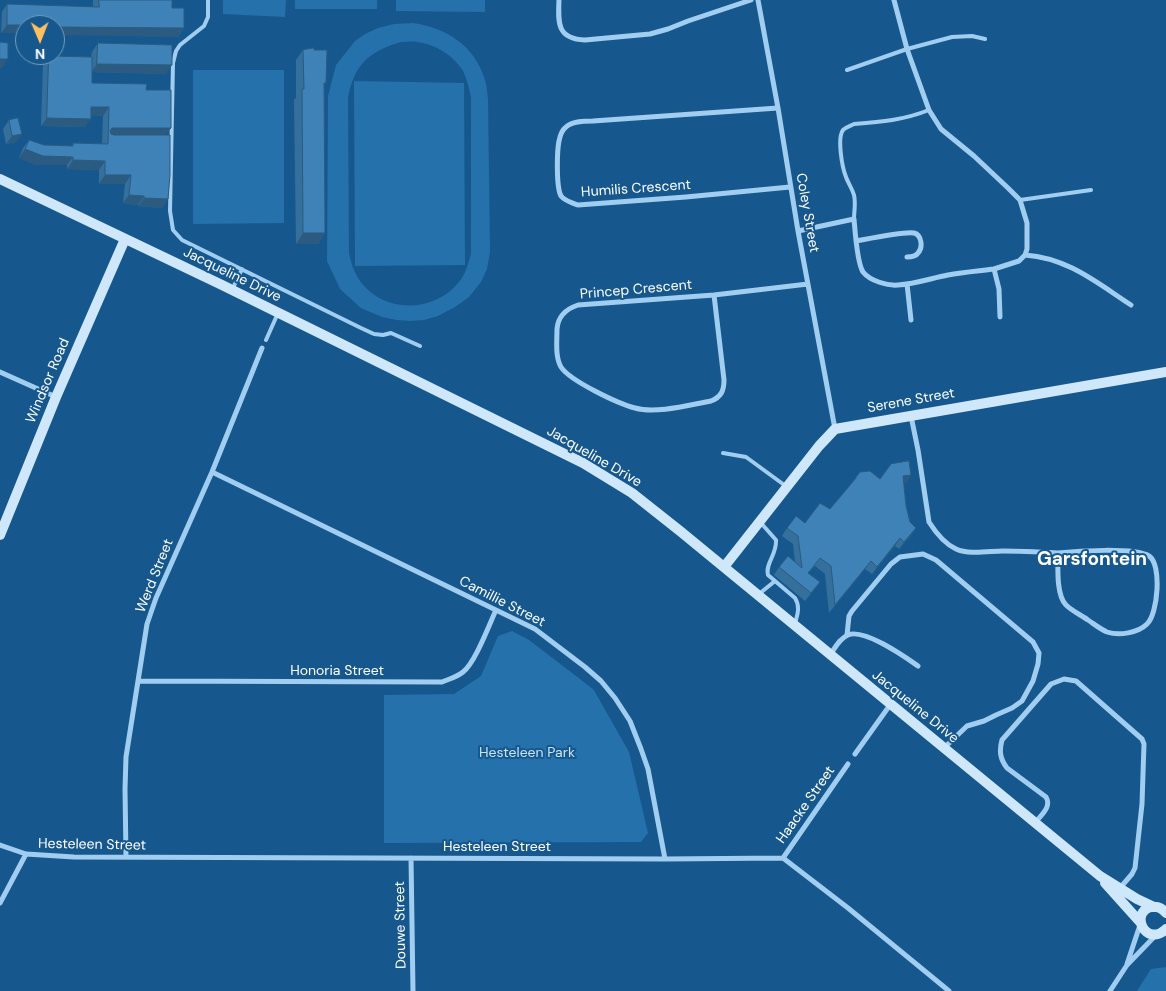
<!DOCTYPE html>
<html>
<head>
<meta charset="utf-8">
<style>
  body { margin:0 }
  #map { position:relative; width:1166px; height:991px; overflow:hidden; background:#16588e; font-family:"DM Sans",sans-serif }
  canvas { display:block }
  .north { position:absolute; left:15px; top:15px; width:50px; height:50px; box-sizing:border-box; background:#16588e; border:1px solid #739bbb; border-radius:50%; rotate:179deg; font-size:14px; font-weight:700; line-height:20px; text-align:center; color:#fff }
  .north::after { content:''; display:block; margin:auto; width:18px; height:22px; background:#ffbf60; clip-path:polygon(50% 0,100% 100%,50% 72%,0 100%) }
</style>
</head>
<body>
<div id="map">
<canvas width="1166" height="991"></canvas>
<div class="north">N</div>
</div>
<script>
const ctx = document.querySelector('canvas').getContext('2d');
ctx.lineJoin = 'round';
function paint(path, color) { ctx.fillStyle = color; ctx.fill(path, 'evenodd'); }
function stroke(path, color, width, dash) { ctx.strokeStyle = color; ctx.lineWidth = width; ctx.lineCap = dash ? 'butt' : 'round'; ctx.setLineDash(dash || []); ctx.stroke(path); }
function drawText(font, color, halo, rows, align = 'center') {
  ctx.font = font + ' "DM Sans",sans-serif'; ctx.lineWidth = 4; ctx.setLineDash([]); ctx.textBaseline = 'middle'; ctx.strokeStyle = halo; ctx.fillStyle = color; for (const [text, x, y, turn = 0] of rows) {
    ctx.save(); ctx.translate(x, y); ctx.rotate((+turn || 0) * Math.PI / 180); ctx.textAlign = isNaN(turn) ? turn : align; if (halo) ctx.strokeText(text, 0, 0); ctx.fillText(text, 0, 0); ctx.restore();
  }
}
const green = new Path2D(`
  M223,0H286L285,17L223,14Z
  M295,0H377V9H295Z
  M396,0H485V12L396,11Z
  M413,23C447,28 475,46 485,80C487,86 487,93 488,99L490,252L487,269L481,282L469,297L455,307L438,316L424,320L410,321L397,320L382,317L361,308L340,289L327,261L328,96L336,65L355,41L365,34L378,28L394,24ZM401,42C407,42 412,41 417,42C435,44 453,55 463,71C467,79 469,88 471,97V254C468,263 466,274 459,282C434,313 384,314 360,281C354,272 351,263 349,253L348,98C354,64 370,51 401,42Z
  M193,70H284V223L193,224Z
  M354,81L464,83L465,265L355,266Z
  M512,631L529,640L593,689L595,692L629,752L648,833L641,842L384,843V695L454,694L481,676L498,636Z
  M1166,967V991H1137L1151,969Z`);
const lane = new Path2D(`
  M208,0V17L204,26L180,45L176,51L173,63L170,211L173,230L182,240L361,328L374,334L383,335L391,333L420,346
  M847,70L907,49L952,37L972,36L985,39
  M1020,200L1091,190
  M854,219C854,211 856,203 854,195C852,188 848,183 846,177C842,167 837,138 843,130C846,127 850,126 854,124C881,122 904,120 929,110
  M232,290L242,269
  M266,340L278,313
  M723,453L746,457L787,487
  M761,523L776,540C777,555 765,563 768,575L795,598C800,606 798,614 795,623
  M759,594L775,581`);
const street = new Path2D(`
  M559,0C558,23 557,39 585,40L650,34L668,29L688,21L751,0
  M758,0L778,108L798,231L835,429
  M894,0L907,49L929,110L941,129L974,156L1008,188L1020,200L1027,223V249L1025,255L1019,261L994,269
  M778,108L593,121C585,121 572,121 566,127C562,130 560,136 559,141C557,151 556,187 561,196C565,201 572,203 578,205L686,197L790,187
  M798,231L854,219C855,230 857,263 863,272C870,281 888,286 898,285C915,284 932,278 948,275C963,272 978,271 994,269L999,289L1000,317
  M856,241C867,239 905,231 914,233C922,235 923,248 918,253C916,256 911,257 907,257
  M1025,255C1068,258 1097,283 1131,305
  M907,284L911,320
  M714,295L578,305C566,309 558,316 557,329C557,341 555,357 561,367C570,381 619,404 635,408C656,414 689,405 711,401C721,397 724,391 724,380L714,295L808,284
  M0,372L56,397
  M911,416L918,450L929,522C936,533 945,544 956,549C969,555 990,551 1003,551C1022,551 1040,552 1058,553C1058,567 1056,595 1066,605C1072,611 1081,615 1088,620C1094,624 1100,629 1107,632C1119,636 1138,633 1147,624C1158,614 1162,564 1149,556C1134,547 1076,551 1058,553
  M212,472L535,629L585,667L601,681L615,698L630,721L641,749L648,769L665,859
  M847,635L849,616L852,611L891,564L900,557L923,554L936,560L1033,642L1039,653L1038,664L1033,681L1022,701L1012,708L996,715L984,721L967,726L944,748
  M830,655C835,648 840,638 848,635C864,628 905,657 918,666
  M138,681L442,682C449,679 457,677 463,672C475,663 489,625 496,610
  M855,754L890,705
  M1035,823C1041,815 1052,807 1046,797L1007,768C1000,759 999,751 1002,740L1051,684L1064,679L1076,681L1142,739L1144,744L1142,804L1135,868L1132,874L1120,888
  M0,845L26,854L74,857L665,859L783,858L848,908L949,991
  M126,857L125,789L126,757L147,624L156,598L212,472L262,348
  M411,858L413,991
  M783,858L848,764
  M0,903L26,854
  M1127,964L1140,925
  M1110,991L1127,965L1157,934`);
const secondary = new Path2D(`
  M0,179L222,285L583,463L632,493L680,531L1100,876L1137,899L1154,907
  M0,535L56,397L125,239
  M724,567L819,446L835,429L1166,372
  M1105,883L1140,922
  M1166,913C1162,908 1157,906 1151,907C1129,913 1146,948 1166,929`);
const wall = new Path2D(`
  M93,0H172V8L184,28L178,37L55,25H25L1,33L2,12L7,4L93,7Z
  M98,43L166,74L92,72V83L146,90L171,128L165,135L168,199L162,208L138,206V205L123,203L125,184H99V170L67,169V165H37L19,158L23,148L29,140L44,145L72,146L73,143L102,144L103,116L91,115L85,127L41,126L43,65L49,56L91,57L92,52Z
  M303,50H314L324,87L325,233L318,244H296L294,100L296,98V60Z
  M9,120L16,142L6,144L3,129Z
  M911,475L906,483H903L911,536L899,549L895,546L872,574L865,569L829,613L825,574L815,566L808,573L820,582L805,601L774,575L779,567L795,562L793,544L782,536L787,528L805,523L830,509L850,485L856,477L880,479Z`);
const shadedWall = new Path2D(`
  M7,25H25V33H1Z
  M55,27L184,28L178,37L55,35Z
  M0,59H8L2,68H0Z
  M97,64L172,65L166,74L91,72Z
  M91,107H109L103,116L85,115Z
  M47,118L91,119L85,127L41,126Z
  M112,128H171L165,136H108Z
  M22,134L16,142L6,144L12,136Z
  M25,149L73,157L67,165H37L19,158Z
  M73,160L105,161L99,170L67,169Z
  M105,175H131L125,184H99Z
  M129,195L144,196L138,205L123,203Z
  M144,198L168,199L162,208L138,206Z
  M303,233H325L318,244H296Z
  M911,475L906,483L897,484L903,476Z
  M916,528L911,536L899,549L904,542Z
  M900,538L895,546L872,574L877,567Z
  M871,561L865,569L829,613L835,605Z`);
const building = new Path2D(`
  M99,0H172V8H184V28L55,27V25H7V4L99,7Z
  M0,42L8,43V59H0Z
  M98,43L172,45V65L97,64Z
  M314,48V50H327L326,83H324L325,233H303L302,89H304L303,50Z
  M49,56L92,57V83L147,84L146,90H171V128H112L110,131L111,134L114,135H170V175L168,199L144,198V196L129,195L131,175H105V161L73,160V157L43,156L25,149L29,140L44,145L73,146V143L108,144L109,107H91V119L47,118Z
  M18,118L22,134L12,136L9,120Z
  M909,461L911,475L903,476L906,506L910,522L916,528L904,542L900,538L877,567L871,561L835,605L831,566L820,558L808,573L820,582L811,593L779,567L788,556L802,568L798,536L787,528L796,516L805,523L820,503L830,509L856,478V477L860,472L870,471L880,479L891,464Z`);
const streetNames = [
  ["Humilis Crescent",636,189,-4],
  ["Coley Street",807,213,80],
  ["Jacqueline Drive",232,275,26],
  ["Princep Crescent",636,290,-5],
  ["Windsor Road",48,381,-67],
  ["Serene Street",911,401,-10],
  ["Jacqueline Drive",594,457,30],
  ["Werd Street",155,576,-68],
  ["Camillie Street",502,602,27],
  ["Honoria Street",337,671],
  ["Jacqueline Drive",915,707,39],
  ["Haacke Street",806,805,-55],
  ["Hesteleen Street",92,845,1],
  ["Hesteleen Street",497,847],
  ["Douwe Street",401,925,-91]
];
const parkNames = [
  ["Hesteleen Park",527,753]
];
const districtNames = [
  ["Garsfontein",1092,560]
];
paint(green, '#2571ab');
stroke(lane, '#a1cef0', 4);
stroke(street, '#a1cef0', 5);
stroke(secondary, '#cfe7fb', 10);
paint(wall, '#35709d');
paint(shadedWall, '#2b5b80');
paint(building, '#3e82b7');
stroke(building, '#2b5b80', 1);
drawText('14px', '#fff', '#16588e', streetNames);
drawText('14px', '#c7e5fb', '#16588e', parkNames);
drawText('bold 19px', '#fff', '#16588e', districtNames);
</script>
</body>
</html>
